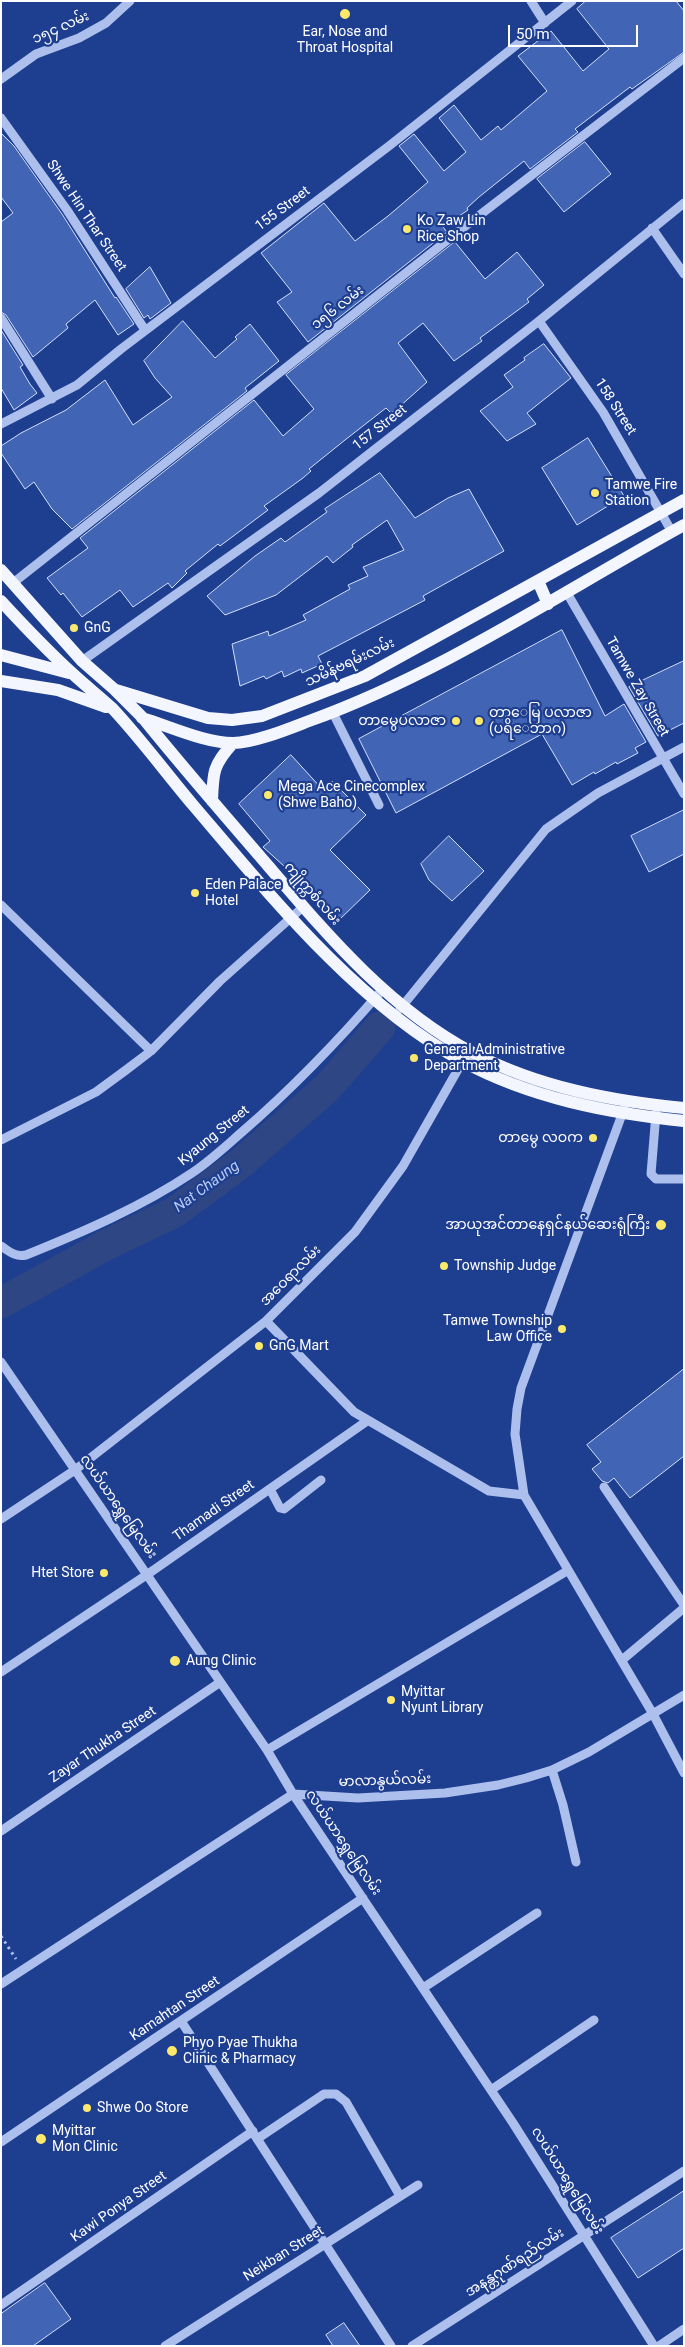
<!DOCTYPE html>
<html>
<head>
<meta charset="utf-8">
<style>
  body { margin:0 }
  #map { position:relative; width:685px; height:2347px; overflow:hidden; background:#1e3e90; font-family:Roboto,sans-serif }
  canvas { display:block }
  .frame { position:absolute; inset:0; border:2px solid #fff; pointer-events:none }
  .scale { position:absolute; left:508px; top:25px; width:130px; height:22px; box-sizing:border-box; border:2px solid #fff; border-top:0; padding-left:6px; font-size:15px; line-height:18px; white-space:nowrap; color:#fff; -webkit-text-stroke:4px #1e3e90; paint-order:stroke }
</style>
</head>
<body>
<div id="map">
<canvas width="685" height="2347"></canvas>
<div class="frame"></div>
<div class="scale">50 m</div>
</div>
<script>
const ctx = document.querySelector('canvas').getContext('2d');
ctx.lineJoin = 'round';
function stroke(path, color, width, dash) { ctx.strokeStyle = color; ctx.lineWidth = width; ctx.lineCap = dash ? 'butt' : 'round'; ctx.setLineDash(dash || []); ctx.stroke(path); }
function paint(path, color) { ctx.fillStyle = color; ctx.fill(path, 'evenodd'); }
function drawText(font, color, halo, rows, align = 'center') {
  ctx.font = font + ' Roboto,"Noto Sans Myanmar",sans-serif'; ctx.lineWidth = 4.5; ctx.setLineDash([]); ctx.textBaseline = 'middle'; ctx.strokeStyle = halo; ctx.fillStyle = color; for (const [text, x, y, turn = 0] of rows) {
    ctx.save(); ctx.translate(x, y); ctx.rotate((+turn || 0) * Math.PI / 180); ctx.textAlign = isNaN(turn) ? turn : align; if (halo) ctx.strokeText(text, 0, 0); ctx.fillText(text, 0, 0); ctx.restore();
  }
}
const river = new Path2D(`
  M1,1303L108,1244L175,1212L241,1163L327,1088L380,1027`);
const building = new Path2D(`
  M586,1H676L684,11V52L632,89L630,87L575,129L578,132L530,169L524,161L479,197L467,208L468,210L443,227L447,232L308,342L277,302L292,292L261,253L324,203L355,241L388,216L428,182L399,146L414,134L444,171L466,152L439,118L454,105L481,140L498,126L501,130L547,91L518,56L551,31L583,71L609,49L577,9Z
  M1,133L14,146L62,214L115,298L116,297L134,324L118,335L95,300L66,324L68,328L33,357L6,315L1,312V222L13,213L1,197Z
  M585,142L611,174L564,212L537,179Z
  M455,242L485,279L517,252L544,285L527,299L529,302L480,338L482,341L454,361L423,323L398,343L427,382L398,408L391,413L386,408L345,440L309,469L311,471L303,478L264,506L268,510L220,546L218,544L185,571L187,573L172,588L168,583L133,607L120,590L82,617L63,593L61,595L47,578L88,548L80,538L254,400L283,436L314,409L286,375Z
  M150,267L171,303L150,319L148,315L144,318L126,289Z
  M183,321L215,358L237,339L235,337L250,324L279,361L245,388L247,391L72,529L52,509L34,482L25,489L1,453V446L21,433L66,410L105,380L133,425L172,397L155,378L144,361Z
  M1,330L23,365L20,367L30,384L37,393L14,410L1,388Z
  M544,344L571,378L527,413L536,424L507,441L480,411L513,387L504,375L525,360L524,358Z
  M588,438L624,496L577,525L542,468Z
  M380,473L415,518L448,498L469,489L504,551L423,596L425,600L318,656L322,664L302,673L301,669L284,677L282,671L266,679L264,676L240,686L232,644L268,631L269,636L306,620L303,615L350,589L348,585L368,576L363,567L404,550L387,520L352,545L353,547L333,563L327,556L276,595L225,615L207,596L255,556L281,538L285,542L327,512L325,509Z
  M562,630L605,716L624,704L646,742L635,748L638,753L617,764L616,762L595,774L594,772L572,785L542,734L396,813L359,739Z
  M684,661V723L658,736L629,687Z
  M291,755L323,790L332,781L366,815L330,850L370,890L339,920L303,888L306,886L263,847L270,841L239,804Z
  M684,810V854L649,872L631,836Z
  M449,836L484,871L452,901L429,880L421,864Z
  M684,1369V1456L630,1498L614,1478L608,1483L602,1481L592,1469L601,1462L587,1445Z
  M684,2191V2248L638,2278L611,2238Z
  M45,2283L71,2319L33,2346H1V2314Z
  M344,2323L360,2346H333L326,2335Z`);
const path = new Path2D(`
  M1,1936L16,1959`);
const minor = new Path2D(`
  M531,1L545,23
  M1,79L36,54L79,38L106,23L130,1
  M1,118L67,210L145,330
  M652,228L684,274
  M1,318L52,399
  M539,321L603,412L672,532
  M1,424L77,385L121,349L389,146L572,1
  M13,583L459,231L684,58
  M567,593L684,794
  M82,661L319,493L539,321L684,203
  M333,713L379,805
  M1,905L151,1051
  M400,1009L546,829L598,793L684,747
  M624,1109L521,1388L517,1409L515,1434L524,1495L653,1714L684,1773
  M656,1113L651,1174L656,1179H684
  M1,1140L96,1092L126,1070L151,1051L220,981L303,907
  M1,1246C10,1252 15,1257 26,1255C83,1232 141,1207 192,1173C210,1161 226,1146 242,1132C293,1088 339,1040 383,989
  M266,1321L354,1412L489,1491L524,1495
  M1,1362L267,1750L293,1794L513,2123L654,2346
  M604,1487L684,1605
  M270,1489L280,1508L284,1509L321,1480
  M1,1519L75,1470L266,1321L355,1232L403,1166L465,1057
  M622,1660L684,1608
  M1,1672L148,1574L367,1421
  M267,1750L567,1571
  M552,1770L563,1805L576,1862
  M1,1831L219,1683
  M1,1984L293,1794L358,1798L445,1793L498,1785L526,1778L552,1770L589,1752L684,1695
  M423,1988L537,1913
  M181,2021L391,2346
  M491,2090L594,2020
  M257,2139L324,2094H336L346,2102L400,2196
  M1,2142L363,1898
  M1,2305L253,2131
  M165,2346L418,2185
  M412,2346L684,2171
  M659,2346L684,2329`);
const major = new Path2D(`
  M1,570L82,661L114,689L143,718C184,769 227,818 270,868C330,938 390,1009 473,1053C538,1087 611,1101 684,1108
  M538,581L548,604
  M1,601C24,626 48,651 73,674C86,686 100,697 113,709C141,739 166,773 193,805C269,894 358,1005 462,1061C530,1098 608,1113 684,1121
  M1,655L69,673
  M1,681L58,690L106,707
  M116,690L208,718L232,720L262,716L365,676L684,500
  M142,718C169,726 205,743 233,743C254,743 288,729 309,721C442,673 560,593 684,525
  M212,801C213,772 213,765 233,743`);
const markers = [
  [345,14,6,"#fce96c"],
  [407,229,5,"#fce96c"],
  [595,493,5,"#fce96c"],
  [74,628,5,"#fce96c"],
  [456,721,5,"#fce96c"],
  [479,721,5,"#fce96c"],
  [268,795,5,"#fce96c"],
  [195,893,5,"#fce96c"],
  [414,1058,5,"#fce96c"],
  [593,1138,5,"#fce96c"],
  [661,1225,6,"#fce96c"],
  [444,1266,5,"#fce96c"],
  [562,1329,5,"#fce96c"],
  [259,1346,5,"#fce96c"],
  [104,1573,5,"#fce96c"],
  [175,1661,6,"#fce96c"],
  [391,1700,5,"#fce96c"],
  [172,2051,6,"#fce96c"],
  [87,2108,5,"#fce96c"],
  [41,2139,6,"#fce96c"]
];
const streetNames = [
  ["၁၅၄ လမ်း",61,28,-24],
  ["155 Street",283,209,-37],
  ["Shwe Hin Thar Street",86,216,56],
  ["၁၅၆ လမ်း",338,308,-38],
  ["158 Street",615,407,57],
  ["157 Street",380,428,-38],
  ["သမိန်ဗရမ်းလမ်း",350,663,-25],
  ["Tamwe Zay Street",637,687,60],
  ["ကျိုက္ကစံလမ်း",312,894,49],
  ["Kyaung Street",214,1136,-39],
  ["အဝေရာလမ်း",291,1276,-45],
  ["လယ်ယာရွှေမြေလမ်း",118,1507,55],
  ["Thamadi Street",214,1511,-35],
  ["Zayar Thukha Street",103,1745,-34],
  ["မာလာနွယ်လမ်း",385,1781,-2],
  ["လယ်ယာရွှေမြေလမ်း",343,1843,56],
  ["Kamahtan Street",175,2009,-34],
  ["လယ်ယာရွှေမြေလမ်း",567,2181,58],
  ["Kawi Ponya Street",119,2207,-35],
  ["Neikban Street",284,2254,-32],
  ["အနန္တဂုဏ်ရည်လမ်း",515,2263,-33]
];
const poiNames = [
  ["Ear, Nose and",345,32,"center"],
  ["Throat Hospital",345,48,"center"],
  ["Ko Zaw Lin",417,221],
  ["Rice Shop",417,237],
  ["Tamwe Fire",605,485],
  ["Station",605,501],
  ["GnG",84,628],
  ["တာေမြ ပလာဇာ",489,713],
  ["(ပရိေဘာဂ)",489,729],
  ["တာမွေပလာဇာ",446,721,"right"],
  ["Mega Ace Cinecomplex",278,787],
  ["(Shwe Baho)",278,803],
  ["Eden Palace",205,885],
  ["Hotel",205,901],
  ["General Administrative",424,1050],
  ["Department",424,1066],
  ["တာမွေ လဝက",583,1138,"right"],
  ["အာယုအင်တာနေရှင်နယ်ဆေးရုံကြီး",650,1225,"right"],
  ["Township Judge",454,1266],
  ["Tamwe Township",552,1321,"right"],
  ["Law Office",552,1337,"right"],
  ["GnG Mart",269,1346],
  ["Htet Store",94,1573,"right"],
  ["Aung Clinic",186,1661],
  ["Myittar",401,1692],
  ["Nyunt Library",401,1708],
  ["Phyo Pyae Thukha",183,2043],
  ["Clinic & Pharmacy",183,2059],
  ["Shwe Oo Store",97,2108],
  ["Myittar",52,2131],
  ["Mon Clinic",52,2147]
];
const waterNames = [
  ["Nat Chaung",207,1187,-36]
];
stroke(river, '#2e4683', 31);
paint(building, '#4264b5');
stroke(building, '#d3dffa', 1);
stroke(path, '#adc0ed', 3, [2.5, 4]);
stroke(minor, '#adc0ed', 9);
stroke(major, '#f4f6ff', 12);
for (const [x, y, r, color] of markers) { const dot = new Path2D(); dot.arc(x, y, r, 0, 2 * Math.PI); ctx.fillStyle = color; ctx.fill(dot); stroke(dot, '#1e3e90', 2); }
drawText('14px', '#fff', '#1e3e90', streetNames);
drawText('14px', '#fff', '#1e3e90', poiNames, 'left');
drawText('italic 15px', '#b9cbf4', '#1e3e90', waterNames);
</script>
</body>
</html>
